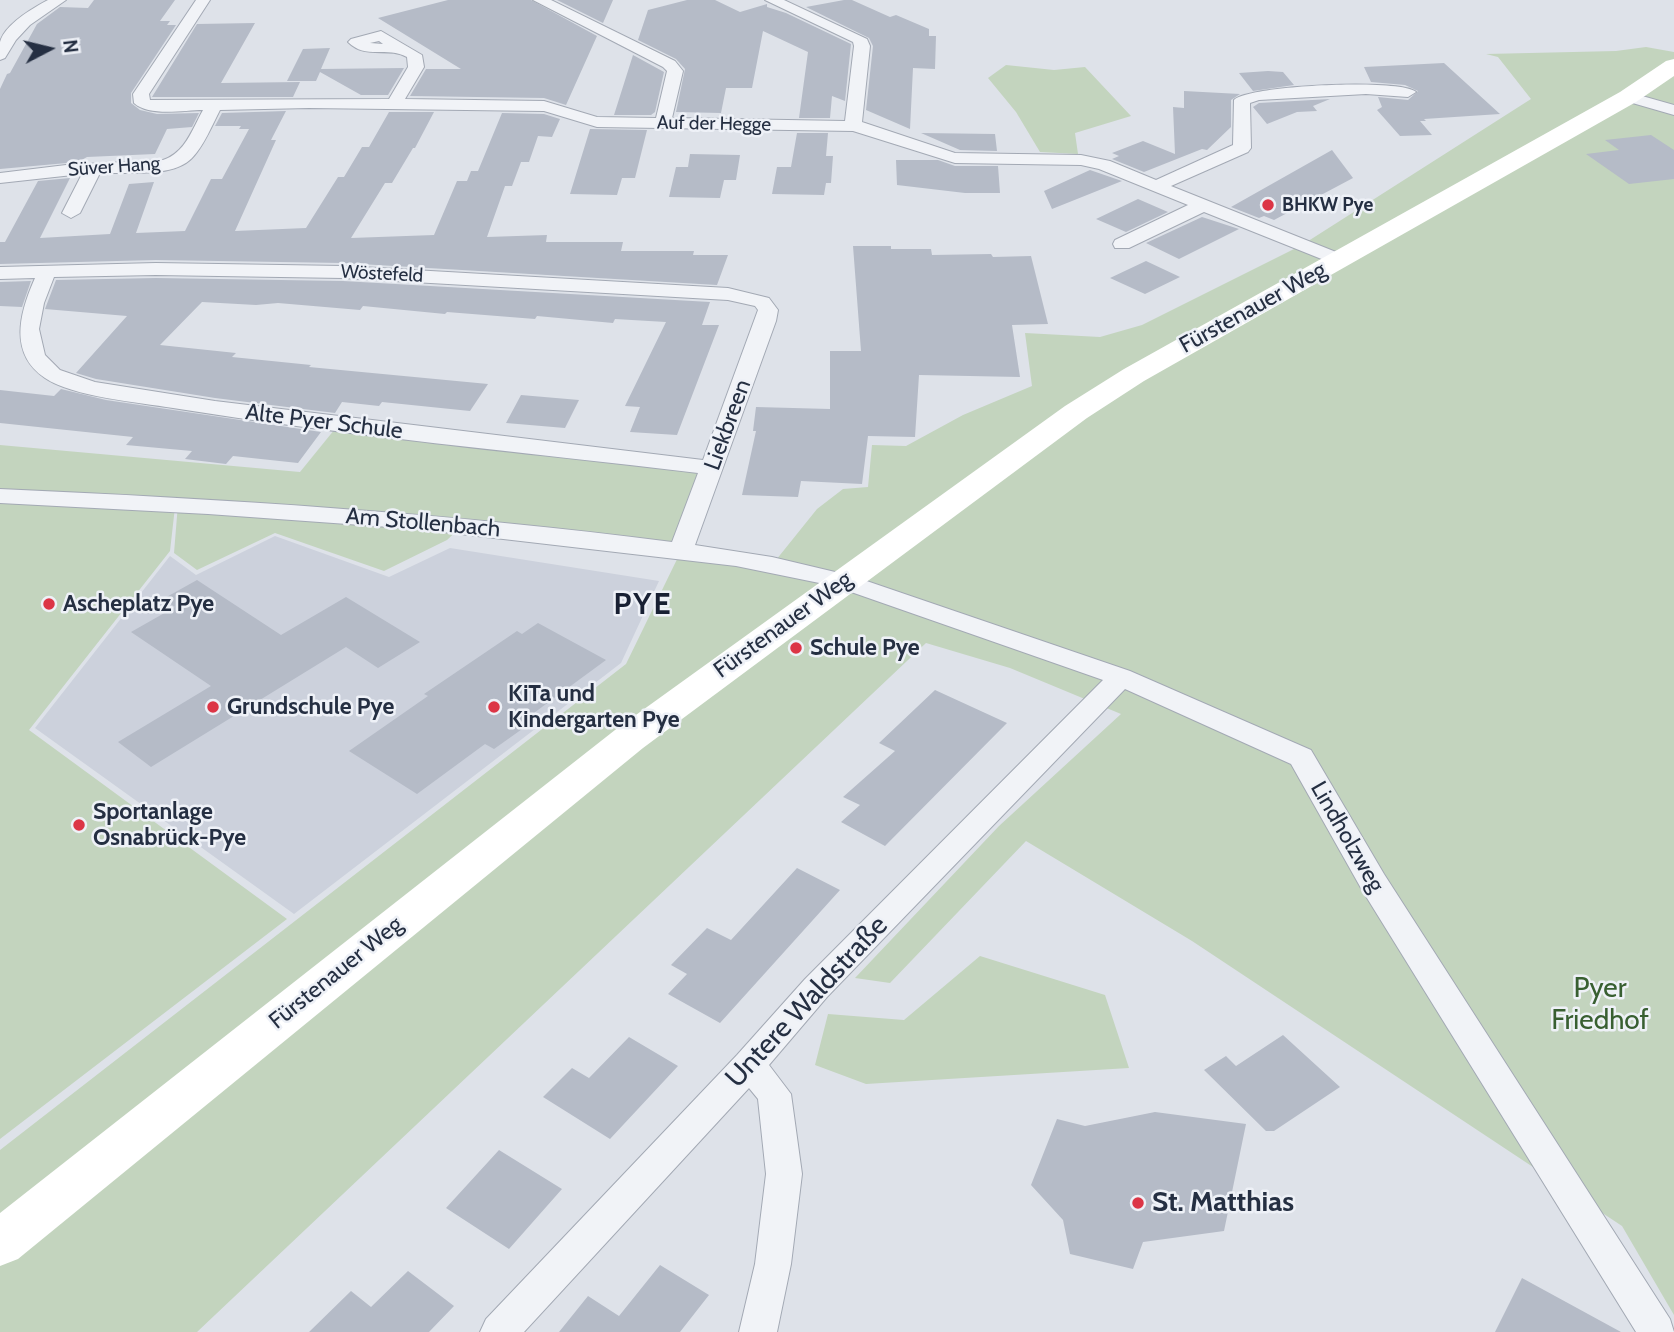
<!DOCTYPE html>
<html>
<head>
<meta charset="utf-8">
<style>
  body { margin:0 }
  #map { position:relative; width:1674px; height:1332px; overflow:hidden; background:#dee2e9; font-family:Cabin,sans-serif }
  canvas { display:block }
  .north { position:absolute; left:14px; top:14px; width:70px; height:70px; -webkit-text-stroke:5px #eef1f7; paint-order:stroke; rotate:83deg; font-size:19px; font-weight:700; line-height:28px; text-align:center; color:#252f42 }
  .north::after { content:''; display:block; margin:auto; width:24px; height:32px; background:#252f42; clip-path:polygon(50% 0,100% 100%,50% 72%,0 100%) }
</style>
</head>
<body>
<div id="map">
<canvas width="1674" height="1332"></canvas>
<div class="north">N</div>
</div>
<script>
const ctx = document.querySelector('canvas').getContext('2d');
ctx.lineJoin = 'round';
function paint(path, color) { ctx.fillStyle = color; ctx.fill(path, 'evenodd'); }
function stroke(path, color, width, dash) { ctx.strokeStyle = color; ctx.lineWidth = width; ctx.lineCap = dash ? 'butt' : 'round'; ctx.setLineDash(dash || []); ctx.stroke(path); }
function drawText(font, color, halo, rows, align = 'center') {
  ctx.font = font + ' Cabin,sans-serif'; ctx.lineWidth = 5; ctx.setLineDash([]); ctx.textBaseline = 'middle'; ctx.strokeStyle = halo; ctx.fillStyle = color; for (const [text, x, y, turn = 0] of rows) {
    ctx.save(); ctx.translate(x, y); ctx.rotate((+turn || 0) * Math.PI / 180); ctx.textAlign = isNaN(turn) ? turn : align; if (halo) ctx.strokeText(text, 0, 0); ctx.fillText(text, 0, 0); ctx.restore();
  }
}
const built = new Path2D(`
  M275,536L389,577L450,548L659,581L621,663L294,914L35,728L170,556L196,575Z`);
const green = new Path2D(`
  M1646,47L1674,52V1315L1622,1226L1192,941L1026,841L890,983L855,978L999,826L1121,714L1010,668L926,643L197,1332H0V1150L626,664L682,549L463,525L447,540L384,571L275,533L197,570L174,553L178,504L0,496V445L300,472L339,424L712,468L683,548L772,565L817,509L843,489L868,487L872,445L906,446L963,415L1032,386L1025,333L1100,337L1142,325L1302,245L1531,99L1498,57L1486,54L1616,51Z
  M1006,65L1054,70L1085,67L1131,116L1075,133L1078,154L1040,152L1016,112L988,78Z
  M0,499L175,507L170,551L29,730L287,919L0,1139Z
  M980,956L1105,995L1129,1068L866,1084L815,1065L828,1014L904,1020Z`);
const building = new Path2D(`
  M94,0H175L160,21H170L167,25H176L131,93V103L140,110L157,114L199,113L192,127L167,129L155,154L87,157L78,162L0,169V89L7,74L10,73L37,24L60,7L88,8Z
  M448,0H531L597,36L566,105L544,98L410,96L426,69H461L378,18Z
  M557,0H613L603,23Z
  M687,0H715L740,12L767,4V7L786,13L851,44L845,101L832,96L830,118H799L808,52L763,31L752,88H726L721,113L676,112L685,69L676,59L638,40L648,10Z
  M844,0H852L890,17L896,15L929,29V36H936L935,69L913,68L910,129L866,110L873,46L869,38L806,7Z
  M255,23L221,83L300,82L293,97H152L197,24Z
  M330,48L321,69L404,68L388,95H361L320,72L316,81H287L303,49Z
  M633,55L664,72L655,112L651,115H614Z
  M1444,63L1500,114L1424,119L1426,121H1420L1432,135L1400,136L1377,110L1382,107L1378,97L1408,100L1418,91L1405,85L1371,82L1364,67Z
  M1268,71L1283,72L1294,85L1253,91L1239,73Z
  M1184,91L1240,94L1231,100V127L1207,150L1202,149L1144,172L1112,159L1119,156L1112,153L1143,141L1175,154L1173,107L1184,108Z
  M1330,99L1313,106L1317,111L1297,112L1267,124L1253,107L1259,103Z
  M286,111L271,140H276L235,231L306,228L338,177H344L362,147H369L389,112H434L415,148H413L392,183H385L351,238L434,235L457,181H467L471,171H478L502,113L544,114L560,119L552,137L538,136L529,162H521L512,186H505L487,237L547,235L546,242H623L621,251H694L693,255H728L717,285L343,263L156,260L0,264V242H5L38,181L70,178L40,238L110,234L129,184L154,182L136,233L185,231L211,179H222L249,129H239L241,126H215L222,113Z
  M590,129L647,130L635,178H622L617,195L570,194Z
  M797,133H828L826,156H833L831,183H826L824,195L772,194L777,167H791Z
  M921,133L995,134L997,151L960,150Z
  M1651,135L1674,150V179L1629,184L1586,154L1619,150L1605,140Z
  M1332,150L1353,178L1274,220L1264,216L1259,218L1231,207Z
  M690,154L740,155L736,180H724L720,198L669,197L676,167H688Z
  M896,160H938L955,166H998L1000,193H965L897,185Z
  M1090,170L1122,181L1052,209L1044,191Z
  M1138,199L1168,212L1126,232L1096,219Z
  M1202,217L1239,229L1179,259L1146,243Z
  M853,246H891V249H931L932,255L991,254L993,257L1031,256L1048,324L1012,325L1020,377L919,375L915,437L868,436L862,484L801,481L798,497L742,495L756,431H753L756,407L830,409V351H861Z
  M1146,261L1180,277L1145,294L1110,278Z
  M156,278L343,281L710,302L702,325H719L677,435L630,432L640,407L625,406L666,322L615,319L613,323L537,316L535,319L447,312L445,314L363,306L360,310L278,303L256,305L202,302L160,345L236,353L232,357L311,365L309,367L488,384L470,411L382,402L379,406L342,402L335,413L215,398L96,379L76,373L127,316L45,309L56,280Z
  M31,281L22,307L0,306V282Z
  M61,389L106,400L321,432L298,463L233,456L226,464L185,459L192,451L126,445L133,437L0,423V390L54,396Z
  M521,395L579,400L565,428L506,423Z
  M197,580L281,635L346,597L420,642L378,668L346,647L151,767L118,742L211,686L131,632L175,607L163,599Z
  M538,623L606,660L527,718L532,722L494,749L485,744L417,794L349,751L428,696L424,694L517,631L522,634Z
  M935,690L1007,723L885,846L841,822L860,805L843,797L895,751L879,743Z
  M797,868L840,890L720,1023L668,994L687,974L671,965L707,928L731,940Z
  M1283,1035L1340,1087L1274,1131H1266L1204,1070L1226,1056L1236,1066Z
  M629,1037L678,1066L610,1139L543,1097L572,1068L589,1078Z
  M1155,1112L1246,1124L1224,1231L1143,1242L1133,1269L1070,1254L1063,1220L1031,1185L1057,1119L1085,1126Z
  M499,1150L562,1189L509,1249L446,1208Z
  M660,1265L709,1295L680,1332H559L588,1296L619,1316Z
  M408,1271L454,1306L429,1332H309L351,1291L371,1307Z
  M1522,1278L1621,1332H1495Z`);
const street = new Path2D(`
  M48,0H66L30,25L16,40L5,58L0,60C0,55 0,47 0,42C5,24 33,8 48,0Z
  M196,0H210L149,94L150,100L389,99L408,67L407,57C387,46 366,60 348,42L351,39L381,31L422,55L424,67L405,99L544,101L597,117L656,118L667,71L663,67L533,0H551L675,61L683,71L672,118L845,121L854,46L853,42L765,0H784L867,39L870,46L862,122L955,153L1081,155L1110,161L1156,180L1233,145L1234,100C1248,85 1402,78 1416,92L1408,97L1366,94L1259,100L1250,103L1251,148L1248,152L1171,186L1346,256L1349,260L1339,266L1204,212L1129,248H1115L1113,244L1115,240L1188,205L1099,169L1081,165L955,163L853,131L597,127L544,111L309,108L220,110C212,125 204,146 192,158C173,178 126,172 100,173L80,213L71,218L62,213L82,174L0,183V173L66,165L163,160C185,153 192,130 203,110C184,110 149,117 134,103L133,94ZM379,41L383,44L370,43Z
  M1628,92L1674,105V115L1622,100L1620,97Z
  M156,263L343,266L728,288L769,298L778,310L776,321L695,545L772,557L852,576L1130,671L1311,750L1384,874L1670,1319L1674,1332H1636L1362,890L1291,764L1125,689L827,997L769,1065L791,1094L802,1174L791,1264L777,1332H739L755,1264L766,1174L758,1099L749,1088L524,1332H480L486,1319L737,1055L805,979L1103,680L834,586L736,566L417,529L208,514L0,503V489C225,499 449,513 672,542L698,473C523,452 347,436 173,408C138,402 73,397 45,378C8,353 20,312 35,278L0,279V267ZM156,275L343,278L728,300L755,306L758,310L703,460L215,401L95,382L60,370L45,355L39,329L44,303L54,277Z`);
const secondary = new Path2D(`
  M1674,59V76L1636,102L1144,381L1087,418L643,748L18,1259L0,1266V1213L615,730L1065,406L1124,369L1620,92L1666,61Z`);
const markers = [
  [1268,205,7,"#dc3546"],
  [49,604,7,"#dc3546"],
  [796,648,7,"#dc3546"],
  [213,707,7,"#dc3546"],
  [494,707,7,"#dc3546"],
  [79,825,7,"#dc3546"],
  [1138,1203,7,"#dc3546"]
];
const farStreetnames = [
  ["Auf der Hegge",714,124,1],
  ["Süver Hang",114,167,-4],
  ["Wöstefeld",382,274,3]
];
const farPoinames = [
  ["BHKW Pye",1282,205]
];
const streetNames = [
  ["Fürstenauer Weg",1253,308,-29],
  ["Alte Pyer Schule",324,422,7],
  ["Liekbreen",728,425,-70],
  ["Am Stollenbach",423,523,5],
  ["Fürstenauer Weg",783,625,-36],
  ["Lindholzweg",1347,837,60],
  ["Fürstenauer Weg",336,973,-39]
];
const poiNames = [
  ["Ascheplatz Pye",63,604],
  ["Schule Pye",810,648],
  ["KiTa und",508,694],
  ["Kindergarten Pye",508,720],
  ["Grundschule Pye",227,707],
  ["Sportanlage",93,812],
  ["Osnabrück-Pye",93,838]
];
const nearParknames = [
  ["Pyer",1600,989],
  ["Friedhof",1600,1021]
];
const nearStreetnames = [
  ["Untere Waldstraße",807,1002,-47]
];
const nearPoinames = [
  ["St. Matthias",1152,1203]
];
const districtNames = [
  ["PYE",643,605]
];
paint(built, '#ccd1dc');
paint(green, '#c3d4be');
paint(building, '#b5bbc7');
stroke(street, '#a3a9b4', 2);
paint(street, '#f1f3f7');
paint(secondary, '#fff');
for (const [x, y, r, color] of markers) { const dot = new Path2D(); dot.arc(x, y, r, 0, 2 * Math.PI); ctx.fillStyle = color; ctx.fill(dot); stroke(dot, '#eef1f7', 2.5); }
drawText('19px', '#252f42', '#eef1f7', farStreetnames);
drawText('bold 19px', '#252f42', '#eef1f7', farPoinames, 'left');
drawText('23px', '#252f42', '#eef1f7', streetNames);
drawText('bold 23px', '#252f42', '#eef1f7', poiNames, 'left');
drawText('28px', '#385f31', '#eef1f7', nearParknames);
drawText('28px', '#252f42', '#eef1f7', nearStreetnames);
drawText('bold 28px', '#252f42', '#eef1f7', nearPoinames, 'left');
ctx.letterSpacing = '2px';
drawText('bold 30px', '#182033', '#eef1f7', districtNames);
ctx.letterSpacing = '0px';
</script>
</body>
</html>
